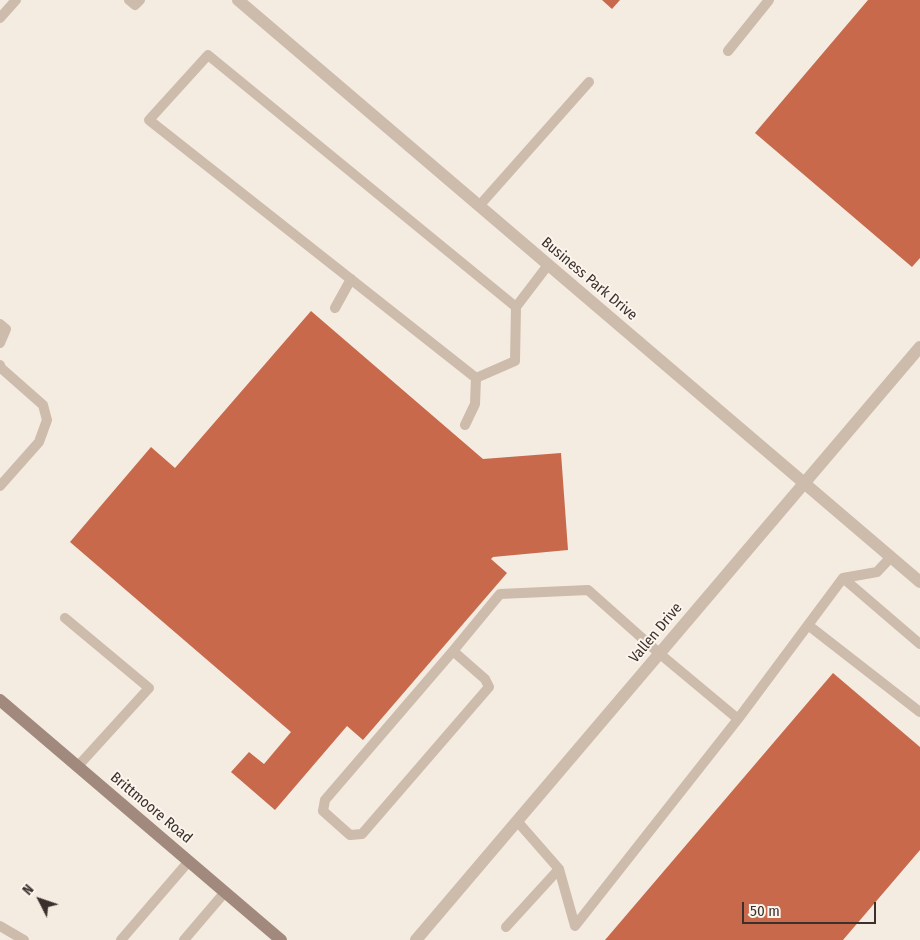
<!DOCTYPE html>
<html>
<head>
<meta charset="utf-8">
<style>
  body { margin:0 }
  #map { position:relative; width:920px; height:940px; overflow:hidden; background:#f4ebe1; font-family:"Fira Sans Condensed",sans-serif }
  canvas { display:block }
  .north { position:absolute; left:15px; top:875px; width:50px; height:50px; -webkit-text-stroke:4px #fbf5ee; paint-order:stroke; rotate:311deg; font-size:14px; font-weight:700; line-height:20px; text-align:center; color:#3b302b }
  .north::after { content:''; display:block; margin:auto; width:18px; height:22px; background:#3b302b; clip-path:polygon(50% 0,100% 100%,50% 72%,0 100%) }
  .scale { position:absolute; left:742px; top:902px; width:134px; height:22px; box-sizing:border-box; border:2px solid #3b302b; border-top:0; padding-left:6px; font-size:15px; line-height:18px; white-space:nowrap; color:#3b302b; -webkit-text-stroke:4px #fbf5ee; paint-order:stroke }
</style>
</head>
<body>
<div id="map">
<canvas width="920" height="940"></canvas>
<div class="north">N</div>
<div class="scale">50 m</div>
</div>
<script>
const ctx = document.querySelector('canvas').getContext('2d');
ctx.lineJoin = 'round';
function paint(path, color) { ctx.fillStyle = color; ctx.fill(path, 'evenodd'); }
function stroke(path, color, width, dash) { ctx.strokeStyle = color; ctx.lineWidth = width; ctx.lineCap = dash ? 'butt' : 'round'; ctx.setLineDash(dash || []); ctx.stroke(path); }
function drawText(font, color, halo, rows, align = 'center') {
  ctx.font = font + ' "Fira Sans Condensed",sans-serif'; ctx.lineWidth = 4; ctx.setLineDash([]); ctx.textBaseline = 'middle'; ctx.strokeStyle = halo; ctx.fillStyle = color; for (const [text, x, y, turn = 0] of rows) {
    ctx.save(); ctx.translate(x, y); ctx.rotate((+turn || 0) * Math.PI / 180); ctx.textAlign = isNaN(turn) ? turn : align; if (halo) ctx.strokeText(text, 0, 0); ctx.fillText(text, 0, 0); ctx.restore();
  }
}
const building = new Path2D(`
  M602,0H620L612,9Z
  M868,0H920V258L912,267L755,133Z
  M311,311L483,459L561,453L568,550L493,557L491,559L507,573L363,740L347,726L275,810L231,772L249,752L264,764L291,732L70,542L151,447L175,468Z
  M833,673L920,747V850L843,940H605Z`);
const lane = new Path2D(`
  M129,0L135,5L140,0
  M0,18L16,0
  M728,51L769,0
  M479,206L589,82
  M335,308L351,279
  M0,324L6,329L0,343
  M0,365L1,368L43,405L47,420L39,442L0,486
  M476,378L515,361L516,307L548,265
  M465,425L475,404L476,378L149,120L208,55L516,307
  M843,578L920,644
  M65,618L149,688L78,766
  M808,625L920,712
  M453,651L485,679L489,687L362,834L350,835L323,811L325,800L453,651L500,594L588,590L660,654L738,719
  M517,821L559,869L575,926L738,719L843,578L877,572L891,557
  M0,926L24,940
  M506,927L559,869
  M121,940L189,861
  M184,940L225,892`);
const street = new Path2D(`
  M238,0L920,582
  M416,940L920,347`);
const secondary = new Path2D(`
  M0,700L281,940`);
const streetNames = [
  ["Business Park Drive",589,279,40],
  ["Vallen Drive",656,633,-50],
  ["Brittmoore Road",151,808,40]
];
paint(building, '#c8694b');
stroke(lane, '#cdbbac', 10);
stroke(street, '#cdbbac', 12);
stroke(secondary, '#a18a7d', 12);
drawText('15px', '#3b302b', '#fbf5ee', streetNames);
</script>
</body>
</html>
